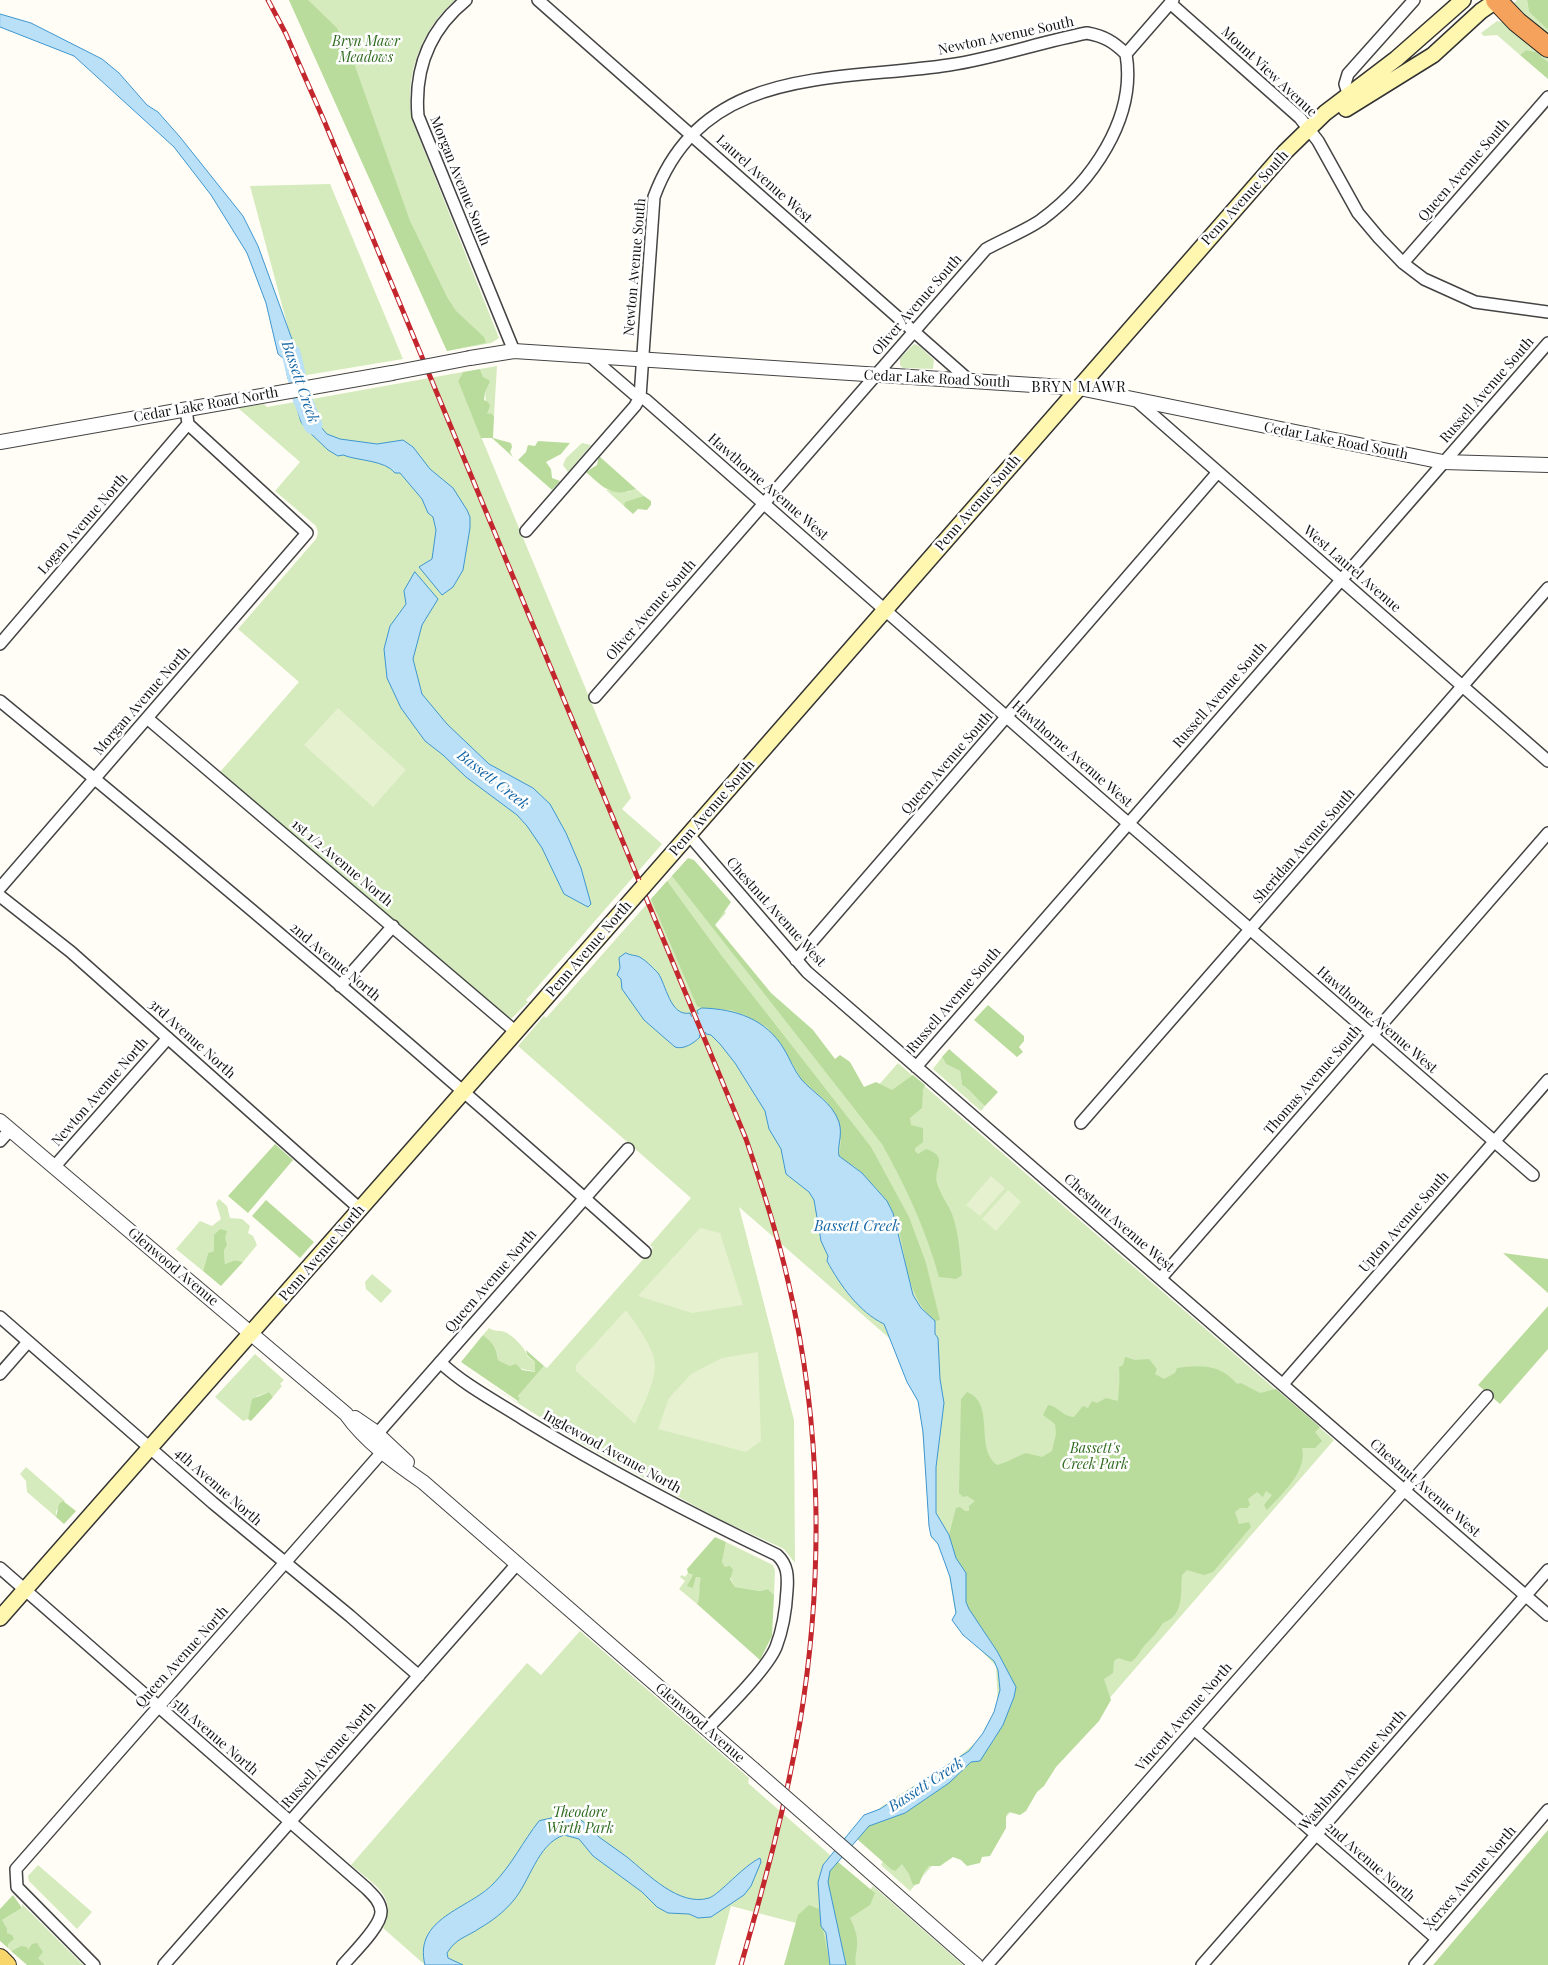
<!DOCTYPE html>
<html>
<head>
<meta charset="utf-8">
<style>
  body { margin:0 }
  canvas { display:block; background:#fffdf5 }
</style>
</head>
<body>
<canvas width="1548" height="1965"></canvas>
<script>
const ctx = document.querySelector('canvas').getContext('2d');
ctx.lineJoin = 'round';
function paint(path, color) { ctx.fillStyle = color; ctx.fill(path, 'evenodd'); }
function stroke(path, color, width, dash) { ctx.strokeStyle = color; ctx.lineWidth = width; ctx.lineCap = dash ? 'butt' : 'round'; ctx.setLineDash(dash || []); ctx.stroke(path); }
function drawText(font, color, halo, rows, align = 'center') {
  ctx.font = font + ' "Playfair Display",serif'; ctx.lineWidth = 5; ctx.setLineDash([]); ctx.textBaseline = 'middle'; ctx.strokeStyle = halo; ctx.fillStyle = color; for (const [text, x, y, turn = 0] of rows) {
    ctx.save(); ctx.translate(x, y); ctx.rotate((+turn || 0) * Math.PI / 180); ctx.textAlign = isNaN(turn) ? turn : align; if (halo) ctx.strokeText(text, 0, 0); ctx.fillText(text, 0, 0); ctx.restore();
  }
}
const green = new Path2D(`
  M289,0H455C421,30 404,75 412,120L499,338L491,343L447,351Z
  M1517,0H1527L1529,12L1548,30V37L1512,5Z
  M1497,21L1506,23L1548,55V62L1536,52L1526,50L1520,55L1497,35L1484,36L1481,33Z
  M330,184L403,359L301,376L250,186Z
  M914,344L919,346L934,360L933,369L903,368L900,365V358Z
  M497,366L494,416L491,413L487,414C485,399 486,383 480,369Z
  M463,372L458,381L631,798L622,809L662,844L526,1000L528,1002L512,1018L507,1017L220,772L299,682L238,629L316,539L318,533L316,526L275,491L300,462L238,408L264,404L267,407Z
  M582,443L591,445L568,472L563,465L566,458Z
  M636,489L644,496L624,506L606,490L628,492Z
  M677,870L726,913L715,925L771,993L813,1030L862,1104L898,1063L1334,1440L980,1847L962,1831L910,1891L881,1865L883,1861L852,1834C890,1787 966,1771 995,1716C1000,1708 996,1677 996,1666L958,1627L944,1547L931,1538L919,1391L896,1344L739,1207L794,1420L795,1563L784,1549L717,1518L582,1444L458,1365L517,1402L520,1398L518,1396L544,1366L547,1368L653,1248L650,1245L691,1198L518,1046L544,1016L546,1018Z
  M942,1057L946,1064L960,1071L962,1085C972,1091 976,1099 985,1106L981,1111L933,1069Z
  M219,1199L227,1206L230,1218L242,1219L250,1226L248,1233L253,1236L257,1245L243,1262L235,1260L225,1264L224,1250L214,1235V1251L208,1253L203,1271L176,1249L200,1221L212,1226L221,1219L216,1203Z
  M372,1274L392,1291L381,1303L366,1289L365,1282Z
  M489,1328C495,1332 499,1330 505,1332C512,1335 526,1348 527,1356L535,1362L536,1372L510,1366L498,1360C498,1348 492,1343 483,1335Z
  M255,1354L284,1380L280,1384L282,1386L273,1397L269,1392L257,1396L248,1419L243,1421L215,1397Z
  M26,1467L65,1501L56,1511V1517L27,1492L26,1481L20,1474Z
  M726,1542L773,1565L775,1571L774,1595L768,1589L760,1591L735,1587L722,1562Z
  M688,1573L693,1575V1588L696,1577L702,1578C698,1588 701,1596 697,1604L679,1589L685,1581L680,1577L682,1575L685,1577Z
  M580,1631L749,1778L748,1783L870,1890L873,1886L963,1965H815L823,1930L731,1906L715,1965H425L383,1928C399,1896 373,1884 351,1865L527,1663L541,1675Z
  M38,1865L92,1912L77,1929L29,1881L28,1876Z
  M22,1904L83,1965H45L28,1950L19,1947L11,1951L8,1948L2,1920L22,1908Z`);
const forest = new Path2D(`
  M289,0H308L337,28L355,66L410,221L447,297L456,311L484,337L486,343L447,351Z
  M1527,0H1548V30L1529,12Z
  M1526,50L1536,52L1548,62V79L1520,55Z
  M480,369L483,377L490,381L485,392L484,400L488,402L490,406L487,414L491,413L494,416L493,438L511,443L512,447L510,452L513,457L492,438H481L458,381L463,372Z
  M538,441L570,443L561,454L546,462L551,469L552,478L560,481L552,490L518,460L526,452L528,445L535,446Z
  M599,456L636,489C612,498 604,488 586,472L597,465Z
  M644,496L651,501V505L647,510L638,509L633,514L624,506L625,502Z
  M688,858L694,860L731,902L715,925L771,993L813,1030L835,1059L840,1055L850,1062L864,1087L876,1082L892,1090L913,1075L925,1085L923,1089L922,1108L910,1118L911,1125L923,1128V1142L915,1148V1151L918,1154L926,1149C950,1157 933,1168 937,1183C940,1194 948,1204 952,1214C959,1233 960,1255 962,1275L956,1279L939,1277C926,1230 906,1187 882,1144L672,876Z
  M667,881L721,955L871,1147L909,1217L926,1263L940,1320L935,1321C899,1291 910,1241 888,1203C883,1194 862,1172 854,1166C848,1163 844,1161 839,1156L841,1141L827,1102L802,1080L784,1049L767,1027L747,1016L731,1010L702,1008L697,1006L651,899Z
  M988,1005L1024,1036V1041L1019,1047L1023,1052L1017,1057L974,1020Z
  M949,1049L998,1092L985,1106C976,1099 972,1091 962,1085L960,1071L946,1064L942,1057Z
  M275,1144L293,1160L248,1213L228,1196Z
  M266,1200L314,1242L300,1258L252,1216Z
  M220,1229L227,1231L225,1238L227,1245L224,1250L225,1264L235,1260L243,1262L221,1286L203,1271L208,1253L214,1251V1235Z
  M1503,1253L1548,1259V1293Z
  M1548,1306V1349L1500,1404L1478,1385Z
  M483,1335C493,1343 497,1348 498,1360L510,1366L516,1364L522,1370L535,1372V1362L527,1355L526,1350L544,1366L518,1396L520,1398L518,1401L461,1362Z
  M1125,1357L1135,1360L1149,1359L1157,1369L1155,1374L1164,1379L1175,1373L1177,1368C1201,1365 1220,1364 1237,1384L1241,1383L1260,1393L1276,1389L1320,1427L1315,1432L1322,1441L1315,1448H1302C1308,1471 1281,1495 1267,1510L1264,1505L1272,1495L1266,1491L1263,1497L1257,1492L1248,1499L1250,1505L1247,1508H1240L1235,1512L1239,1524L1249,1522L1251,1527L1213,1572L1204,1575L1187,1570L1182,1575C1180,1593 1185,1615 1163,1623C1157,1632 1152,1638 1144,1646C1139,1652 1138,1657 1131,1662L1118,1658L1114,1661L1113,1673L1104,1679L1111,1700L1099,1721L1056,1767L1044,1786L1037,1792L1026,1811L1020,1815L1009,1812L1006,1815V1828L990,1856L982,1857L980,1863L967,1866L961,1860L953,1857L940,1866H929L924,1872L919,1884L913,1885L909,1874L902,1864L895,1871L891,1869L857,1839L869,1826L905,1813L949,1783L993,1742L1003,1725L1014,1697L1016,1687L997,1650L969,1609L966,1602V1573L956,1558L949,1535L956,1508L960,1507L965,1511H969V1506L975,1501L967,1496L963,1497L959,1493L961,1399L967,1392C996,1403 974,1448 997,1465C1008,1462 1015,1457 1026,1453L1042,1457L1052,1451L1056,1434L1055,1424L1043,1415L1048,1405C1058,1406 1063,1417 1074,1417L1083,1406L1088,1408L1092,1401L1097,1403L1106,1398L1118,1401C1119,1389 1120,1380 1119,1367L1123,1365Z
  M269,1392L273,1397L251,1421L248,1419L252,1399Z
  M63,1501L76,1511L64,1524L56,1517L59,1504Z
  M715,1537L726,1542L722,1562L725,1567L730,1566L733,1570L730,1579L735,1587L760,1591L768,1589L774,1595L772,1636L760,1660L697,1604C701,1596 698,1587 701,1578L696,1577L693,1588L687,1586L693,1575L688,1573L687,1569Z
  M1548,1830V1965H1433Z
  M838,1862L875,1893L870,1905L850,1918C854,1926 858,1936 857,1945C857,1953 854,1957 856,1965H846L828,1882L830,1871Z
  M13,1895L22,1908L2,1920L7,1929V1933L12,1935L14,1939L8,1944V1948L0,1941V1909Z
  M809,1905L819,1909L830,1965H784L798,1915Z
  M37,1943L43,1952L38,1958L45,1965H27L11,1951L21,1946L27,1947L28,1950L32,1944Z`);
const pitch = new Path2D(`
  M338,708L406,770L373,807L304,745Z
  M991,1176L1005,1188L980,1216L966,1205Z
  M1008,1190L1021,1202L996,1231L982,1219Z
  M700,1228L720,1233L743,1305L692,1313L638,1296Z
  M626,1310C635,1323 655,1349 655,1365C655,1384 642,1407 635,1424L576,1371V1365Z
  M758,1352L761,1441L746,1452L658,1429L669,1398L691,1374L722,1358Z`);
const water = new Path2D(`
  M0,14L31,23L102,59L119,73L147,105L158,112L180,137L243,216L258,246L305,375L288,379L284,359L278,354L266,303L247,253L211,195L174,147L74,56L0,27Z
  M310,400L320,426L327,434L340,439L377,444L403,440L413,447L430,469L453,488L467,510L470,517V528L463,570L453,587L442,595L419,567L432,559L436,530L433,517L428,513L422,499L400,473H395C385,460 358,461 343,455L338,456L328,450L307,430L301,422L295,402Z
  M415,572L438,599L422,625L413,659L422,694L447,724L489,764L533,788L550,804L566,833L581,868L591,904L588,907L564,894L542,848L527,826L517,815L466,777L443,755L425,741L401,708L387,678L384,649L390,626L406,604L404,591Z
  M626,953C630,955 632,955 637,956C644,958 653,968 658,973C666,984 670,1017 690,1013L700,1037C694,1043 684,1050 675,1047L644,1020L622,989L621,979L617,975L620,968L619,958Z
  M702,1008C736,1009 766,1019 784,1049C790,1059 794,1070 801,1079C814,1094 832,1102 839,1122C843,1136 837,1145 839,1156L862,1173L887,1201L893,1213L913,1295L921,1308L935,1321V1334L938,1338L940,1379L944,1403L936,1467V1513L949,1535L956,1558L966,1573V1602L969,1609L997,1651L1016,1687L1014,1697L1003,1725L980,1761L971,1762L949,1783L905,1813L869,1826L830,1871L828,1882L846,1965H830L826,1933L821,1926L820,1913L818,1882L823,1865L864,1815L880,1809L969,1751L983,1733L994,1712L1000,1690L998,1670L994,1661L963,1635L952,1620L956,1613L950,1577L938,1544L931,1536L929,1526L923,1432L918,1401L907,1382L884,1324C859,1312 840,1285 827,1261L828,1256L821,1241L814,1200L809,1192L786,1174L781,1149L769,1129L765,1111L735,1063L720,1044L711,1035L706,1034L697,1011Z
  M565,1815C582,1816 587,1826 599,1837C608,1844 618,1850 627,1857C648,1874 679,1907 709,1898C720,1894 743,1866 760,1858L761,1862L751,1886L744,1895L711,1917L698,1918L689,1914L668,1913L657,1907L642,1892L593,1856L579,1839L564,1835C537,1844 530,1882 513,1901C504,1912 492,1921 480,1928C467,1937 456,1938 447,1953L448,1958L463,1965H425C413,1918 469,1909 493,1884C512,1865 523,1841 539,1821Z`);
const river = new Path2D(`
  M291,353L302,398L313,425
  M671,1022L689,1028L710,1020L725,1026`);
const minor = new Path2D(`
  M466,0C429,30 414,69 418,116L514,351
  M538,0L970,381
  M1170,3L1300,118L1318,141L1358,213L1379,238L1403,263L1424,279L1475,302L1548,312
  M1349,96L1345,84L1348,74L1414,0
  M1403,263L1548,97
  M591,357L634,394L646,400L1067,770L1533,1175
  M1137,401L1548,761
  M526,531L635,406L640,397L654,197C703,64 837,82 949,65C996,58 1040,42 1087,33C1104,36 1114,42 1126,54
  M0,644L188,424
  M595,697L986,249C1004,239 1025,231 1041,220C1091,183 1137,119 1126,54L1173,0
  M0,701C219,880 434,1063 645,1252
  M147,718L516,1032
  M689,835L807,972L1548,1615
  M0,888L307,533L188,424L186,409
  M0,896L71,952L360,1209
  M796,960L1218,472
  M340,986L393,926
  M916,1067L1548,343
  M1081,1123L1548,588
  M0,1141L10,1130
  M55,1166L168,1038
  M1161,1278L1548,833
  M0,1317L213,1503L350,1616L419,1676
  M440,1362C464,1385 497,1402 525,1420C607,1470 691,1514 777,1555C788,1565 788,1577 787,1590C786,1609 783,1629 776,1647C767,1669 725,1710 707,1729
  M0,1374L28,1342
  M1283,1384L1548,1080
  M377,1434L628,1149
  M0,1568L366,1888C373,1895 380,1901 381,1911C382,1926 352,1954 343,1965
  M1194,1729L1437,1939
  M94,1965L17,1887L16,1869L383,1451
  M164,1965L517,1564
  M987,1965L1487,1396
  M1202,1965L1548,1570
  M1415,1965L1548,1810`);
const tertiary = new Path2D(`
  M470,358L514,351L1079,388L1443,462L1548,465
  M0,442L392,373
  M0,1121L346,1414C365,1441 395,1463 423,1482L753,1769
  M355,1418L374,1431L407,1462
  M825,1832L976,1965`);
const secondary = new Path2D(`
  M1346,109L1433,55L1481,11L1497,0
  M643,887L1285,152L1325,113L1396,59L1463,0
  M0,1618L536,1009`);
const primary = new Path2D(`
  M0,1958L7,1965`);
const motorway = new Path2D(`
  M1496,0L1517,22L1548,47`);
const rail = new Path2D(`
  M268,0L286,34L325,123L746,1139C762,1186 777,1232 788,1281C822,1425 824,1576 800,1722C786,1805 764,1885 741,1965`);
const tertiaryBridge = new Path2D(`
  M392,373L470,358
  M753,1769L825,1832`);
const secondaryBridge = new Path2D(`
  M536,1009L643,887`);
const streetNames = [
  ["Newton Avenue South",1006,36,-12],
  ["Mount View Avenue",1269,72,43],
  ["Queen Avenue South",1464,170,-49],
  ["Laurel Avenue West",764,179,42],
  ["Morgan Avenue South",460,181,68],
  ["Penn Avenue South",1245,198,-48],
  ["Newton Avenue South",635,267,-85],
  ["Oliver Avenue South",917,305,-49],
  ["Cedar Lake Road South",937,379,3],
  ["Russell Avenue South",1487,390,-49],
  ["Cedar Lake Road North",206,405,-10],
  ["Cedar Lake Road South",1336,441,11],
  ["Hawthorne Avenue West",768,487,41],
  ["Penn Avenue South",978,503,-49],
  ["Logan Avenue North",83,524,-49],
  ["West Laurel Avenue",1352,569,41],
  ["Oliver Avenue South",651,610,-49],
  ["Russell Avenue South",1220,695,-49],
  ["Morgan Avenue North",142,701,-49],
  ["Hawthorne Avenue West",1072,754,41],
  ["Queen Avenue South",947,763,-49],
  ["Penn Avenue South",712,808,-49],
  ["Sheridan Avenue South",1304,846,-49],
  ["1st 1/2 Avenue North",342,863,40],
  ["Chestnut Avenue West",776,912,48],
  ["Penn Avenue North",589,949,-49],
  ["2nd Avenue North",335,962,40],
  ["Russell Avenue South",954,1000,-49],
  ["Hawthorne Avenue West",1377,1020,41],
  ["3rd Avenue North",192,1039,42],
  ["Thomas Avenue South",1313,1080,-49],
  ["Newton Avenue North",100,1092,-49],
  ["Upton Avenue South",1404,1222,-49],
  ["Chestnut Avenue West",1119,1223,41],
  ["Penn Avenue North",322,1253,-49],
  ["Glenwood Avenue",173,1267,40],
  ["Queen Avenue North",491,1281,-49],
  ["Inglewood Avenue North",612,1452,29],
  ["4th Avenue North",218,1487,41],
  ["Chestnut Avenue West",1425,1488,41],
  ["Queen Avenue North",182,1657,-48],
  ["Vincent Avenue North",1184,1717,-49],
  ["Glenwood Avenue",700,1723,41],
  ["5th Avenue North",215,1737,41],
  ["Russell Avenue North",329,1755,-49],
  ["Washburn Avenue North",1353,1770,-49],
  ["2nd Avenue North",1370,1862,41],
  ["Xerxes Avenue North",1470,1878,-49]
];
const parkNames = [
  ["Bryn Mawr",366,42],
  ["Meadows",366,58],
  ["Bassett's",1095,1449],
  ["Creek Park",1095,1465],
  ["Theodore",580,1813],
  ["Wirth Park",580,1829]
];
const waterNames = [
  ["Bassett Creek",300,382,71],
  ["Bassett Creek",493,780,38],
  ["Bassett Creek",857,1226],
  ["Bassett Creek",926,1785,-33]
];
const neighbourhoodNames = [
  ["BRYN MAWR",1079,387]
];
paint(green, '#d5ebbd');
paint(forest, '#b9dc9c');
paint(pitch, '#e6f2cf');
paint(water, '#b9e0f7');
stroke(water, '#3f96cf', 1);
stroke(river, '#b9e0f7', 19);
stroke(minor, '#444', 14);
stroke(tertiary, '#444', 16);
stroke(secondary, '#333', 18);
stroke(primary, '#222', 20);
stroke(motorway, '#222', 22);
stroke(minor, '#fff', 11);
stroke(tertiary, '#fff', 14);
stroke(secondary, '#fff6b0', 15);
stroke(primary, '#f9d66b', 18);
stroke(motorway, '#f5a25d', 20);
stroke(rail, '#c4262e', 5);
stroke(rail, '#fff', 3, [9]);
stroke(tertiaryBridge, '#444', 16, []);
stroke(secondaryBridge, '#333', 18, []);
stroke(tertiaryBridge, '#fff', 14);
stroke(secondaryBridge, '#fff6b0', 15);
drawText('14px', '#111', '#fff', streetNames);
drawText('italic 14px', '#2f6b1f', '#fff', parkNames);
drawText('italic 15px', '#1768a6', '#fff', waterNames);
ctx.letterSpacing = '1px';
drawText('15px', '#111', '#fff', neighbourhoodNames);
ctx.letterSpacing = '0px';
</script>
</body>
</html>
